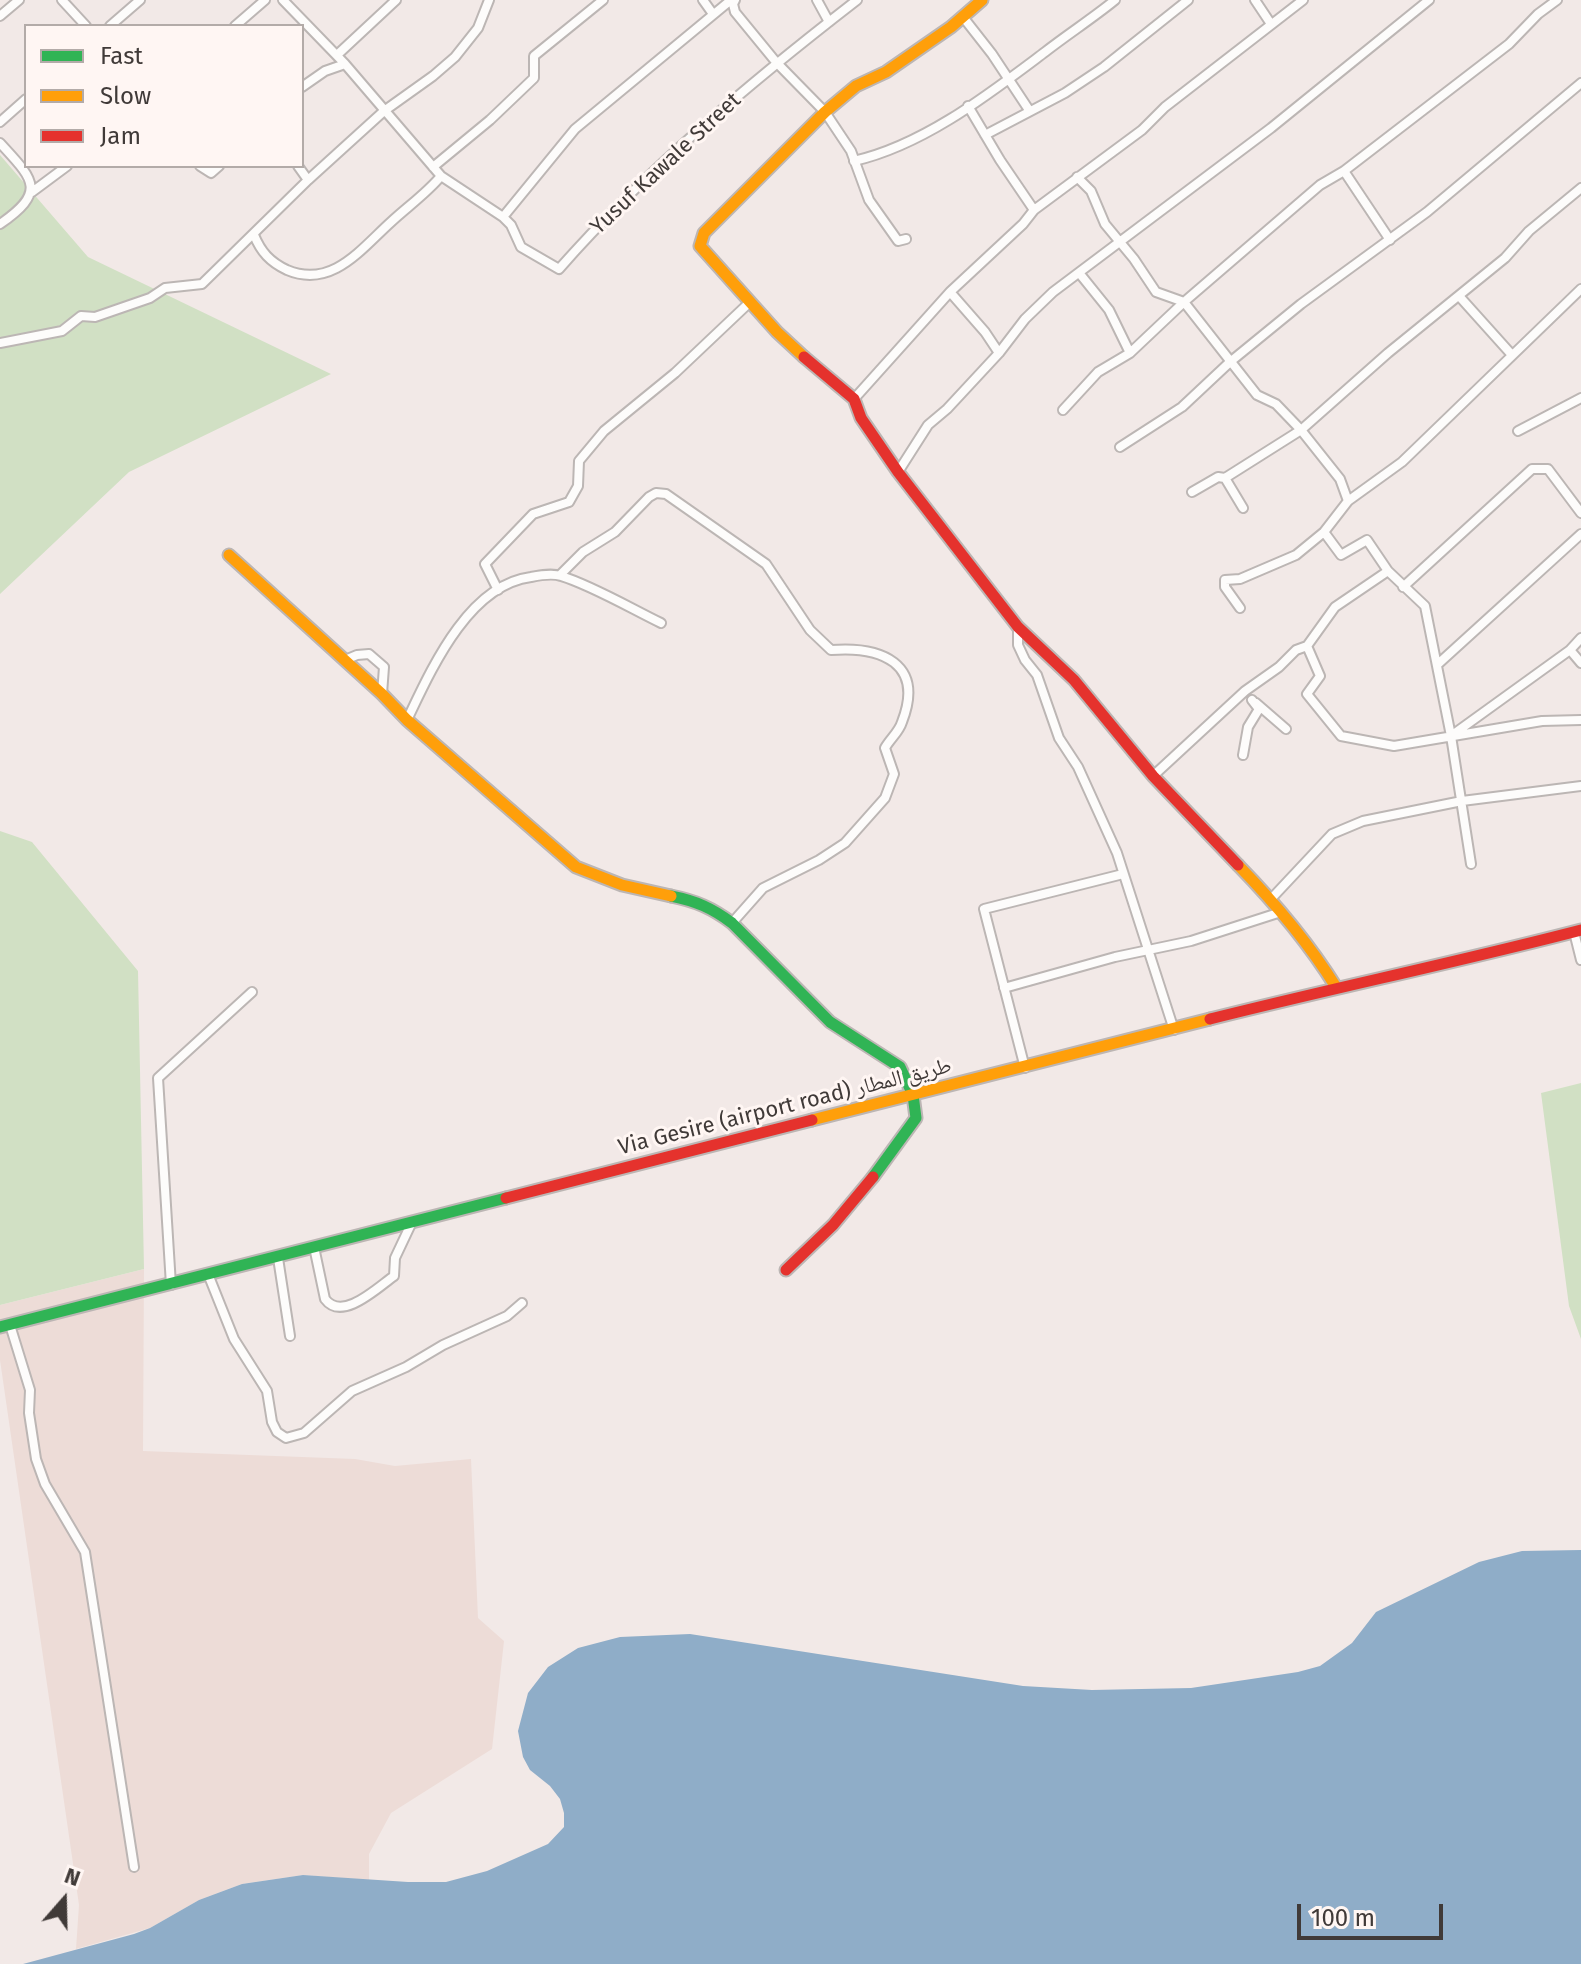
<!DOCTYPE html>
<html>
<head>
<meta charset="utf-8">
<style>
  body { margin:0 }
  #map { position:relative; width:1581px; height:1964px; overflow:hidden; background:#f2e9e7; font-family:"Fira Sans",sans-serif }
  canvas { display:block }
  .legend { position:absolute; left:24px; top:24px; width:280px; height:144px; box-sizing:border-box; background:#fff6f3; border:2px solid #b3aba8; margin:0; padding:10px 14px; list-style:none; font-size:24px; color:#403a38 }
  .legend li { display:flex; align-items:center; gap:16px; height:40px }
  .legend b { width:40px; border:2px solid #b3aba8 }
  .north { position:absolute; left:24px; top:1860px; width:80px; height:80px; -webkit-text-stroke:6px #fff6f3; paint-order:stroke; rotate:20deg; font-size:22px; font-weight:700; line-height:32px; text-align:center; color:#403a38 }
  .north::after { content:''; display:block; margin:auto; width:28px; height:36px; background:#403a38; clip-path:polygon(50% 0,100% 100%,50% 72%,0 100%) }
  .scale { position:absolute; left:1297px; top:1904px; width:146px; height:36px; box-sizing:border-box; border:4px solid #403a38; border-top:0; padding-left:10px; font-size:24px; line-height:28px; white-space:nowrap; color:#403a38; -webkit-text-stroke:6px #fff6f3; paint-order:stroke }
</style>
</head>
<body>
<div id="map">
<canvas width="1581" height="1964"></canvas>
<ul class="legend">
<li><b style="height:10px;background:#30b455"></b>Fast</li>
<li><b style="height:10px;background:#ff9f0a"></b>Slow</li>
<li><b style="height:10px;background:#e5322d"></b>Jam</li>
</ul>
<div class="north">N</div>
<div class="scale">100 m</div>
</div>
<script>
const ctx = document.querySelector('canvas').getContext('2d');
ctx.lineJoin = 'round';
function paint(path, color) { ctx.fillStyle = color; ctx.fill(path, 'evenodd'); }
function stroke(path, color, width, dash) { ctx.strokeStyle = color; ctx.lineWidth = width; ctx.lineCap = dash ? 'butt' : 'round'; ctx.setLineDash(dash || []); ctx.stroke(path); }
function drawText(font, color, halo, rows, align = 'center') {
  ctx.font = font + ' "Fira Sans","Noto Naskh Arabic",sans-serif'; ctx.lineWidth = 6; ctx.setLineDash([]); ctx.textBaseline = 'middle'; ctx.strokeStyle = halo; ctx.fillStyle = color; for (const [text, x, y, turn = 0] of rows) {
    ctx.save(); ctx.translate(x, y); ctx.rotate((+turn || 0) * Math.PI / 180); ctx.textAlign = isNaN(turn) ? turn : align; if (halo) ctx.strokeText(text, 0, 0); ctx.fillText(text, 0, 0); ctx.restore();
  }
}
const built = new Path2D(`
  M144,1269L143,1451L355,1459L395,1466L471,1459L478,1618L504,1641L492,1749L391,1813L369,1854V1880L303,1875L242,1884L199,1900L150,1928L76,1949L79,1905L0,1360V1305Z`);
const green = new Path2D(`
  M0,155L88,257L331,374L129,472L0,594Z
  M0,831L32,842L138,971L144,1269L0,1305Z
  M1581,1083V1339L1569,1306L1541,1093Z`);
const water = new Path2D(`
  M1581,1550V1964H23L134,1934L150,1928L199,1900L242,1884L303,1875L408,1882H446L487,1871L548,1844L564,1827V1813L560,1799L550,1786L530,1770L523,1757L518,1731L528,1693L548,1667L578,1648L620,1637L690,1634L1023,1686L1092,1690L1191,1688L1298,1672L1320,1666L1352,1643L1376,1612L1479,1562L1522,1551Z`);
const street = new Path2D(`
  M62,0L86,26
  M283,0L345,64L441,176L503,217L511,225L521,247L559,269C648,168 751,82 857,0
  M703,0L713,14
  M735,0L733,4L735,12L776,62L825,112L851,151L869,200L898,241L906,239
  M817,0L829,22
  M1255,0L1271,24
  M0,16L19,0
  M963,17L992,54L1029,110
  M110,26L140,0
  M235,26L265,0
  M337,55L396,0
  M302,87L325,71L345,64
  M968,106L1000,160L1034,210
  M0,122L26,99
  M985,135L1065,93L1104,67L1188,0
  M0,143C33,179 48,191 0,224
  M854,161C924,145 989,94 1045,52C1068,34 1093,18 1115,0
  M200,166L211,173L219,166
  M298,166L308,180
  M433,167L490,120L534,78V56L603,0
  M1344,171L1390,240
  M1077,177L1091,191L1105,224L1134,259L1156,292L1184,302L1257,395L1276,404L1301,430L1340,479L1348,501
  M32,192L67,166
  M503,217L575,129L731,0
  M254,235C261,252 270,262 287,270C332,289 361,249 391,222C407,207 427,193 441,176
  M1080,274L1109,310L1130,353
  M950,292L985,332L999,353
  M1459,296L1512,355
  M0,343L62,331L81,316L95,317L150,298L165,288L202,284L308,180L384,111L433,76L455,57L478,28L489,0
  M854,399L950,292L1023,224L1034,210L1142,130L1165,107L1303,0
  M1063,410L1098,372L1130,353L1184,302L1320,185L1344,171L1509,44L1538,14L1557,0
  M1518,431L1581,398
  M1120,447L1182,407L1230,362L1301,304L1427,212L1581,83
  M898,472L928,425L947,409L999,353L1025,319L1053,292L1271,128L1429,0
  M1225,478L1243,508
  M1192,492L1218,477L1225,478L1301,430L1388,353L1505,258L1529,231L1581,188
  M1324,532L1341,555L1367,540L1388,571L1425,606L1451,736L1471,864
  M560,575L583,552L615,532L649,497L656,493L666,494L766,564L810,630L831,650C881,646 925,663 902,722C899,732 890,739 885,748L894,774L885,798L845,843L819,860L763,888L732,923
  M1403,587L1532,469H1548L1581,513
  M498,590L485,564L533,514L569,502L578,486L579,461L604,431L675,373L750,302
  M1240,608L1225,587V580L1240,579L1296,555L1324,532L1348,501L1402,462L1581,289
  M1018,627V645L1025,660L1037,675L1059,738L1078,767L1117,853L1174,1030
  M1307,646L1320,676L1307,694L1341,736L1394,746L1542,721L1581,720
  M1570,650L1581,663
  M345,660L357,655L369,654L384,667L382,694
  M1438,664L1581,534
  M1256,703L1286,729
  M407,720C431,670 468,585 531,577C541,575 552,573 561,576C591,585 632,609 661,623
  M1455,733L1570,650L1581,638
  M1243,755L1248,727L1259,709L1252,700
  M1153,776L1245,691L1279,667L1296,650L1307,646L1335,607L1388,571
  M1271,899L1332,834L1363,821L1462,801L1581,786
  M1574,932L1581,960
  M1004,988L1115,957L1191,941L1281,912
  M1025,1068L984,909L1123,874
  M314,1247L325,1299C342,1322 377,1288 394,1276L395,1258L412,1222
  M278,1258L290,1336
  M208,1274L234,1339L267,1391L272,1422L277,1432L286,1438L304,1433L352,1391L406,1367L443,1345L507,1316L522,1303
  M171,1285L158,1078L252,992
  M10,1325L30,1390L29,1413L36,1459L45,1484L85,1552L134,1867`);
const fast = new Path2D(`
  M671,896C696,901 712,908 732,923L830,1022L900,1067L913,1095L916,1118L873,1177
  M0,1327L506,1198`);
const slow = new Path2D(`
  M804,357L777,332L700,246L704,233L825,112L856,86L886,72L951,27L982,0
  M229,555L382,694L407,720L576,867L622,885L671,896
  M1238,865C1275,903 1308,942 1336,987
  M812,1120L1210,1019`);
const jam = new Path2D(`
  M804,357L854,399L861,418L898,472L1018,627L1074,680L1153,776L1238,865
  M1210,1019C1333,988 1458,962 1581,930
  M506,1198L812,1120
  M786,1270L833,1225L873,1177`);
const streetNames = [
  ["Yusuf Kawale Street",666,164,-43],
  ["Via Gesire (airport road) طريق المطار",785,1107,-14]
];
paint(built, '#eddcd7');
paint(green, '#d1e0c4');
paint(water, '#8fadc8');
stroke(street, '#bcb6b4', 12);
stroke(fast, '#bcb6b4', 15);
stroke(slow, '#bcb6b4', 15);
stroke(jam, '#bcb6b4', 15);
stroke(street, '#fdfcfb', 8);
stroke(fast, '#30b455', 11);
stroke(slow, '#ff9f0a', 11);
stroke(jam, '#e5322d', 11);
drawText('22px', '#403a38', '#fff6f3', streetNames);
</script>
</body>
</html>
